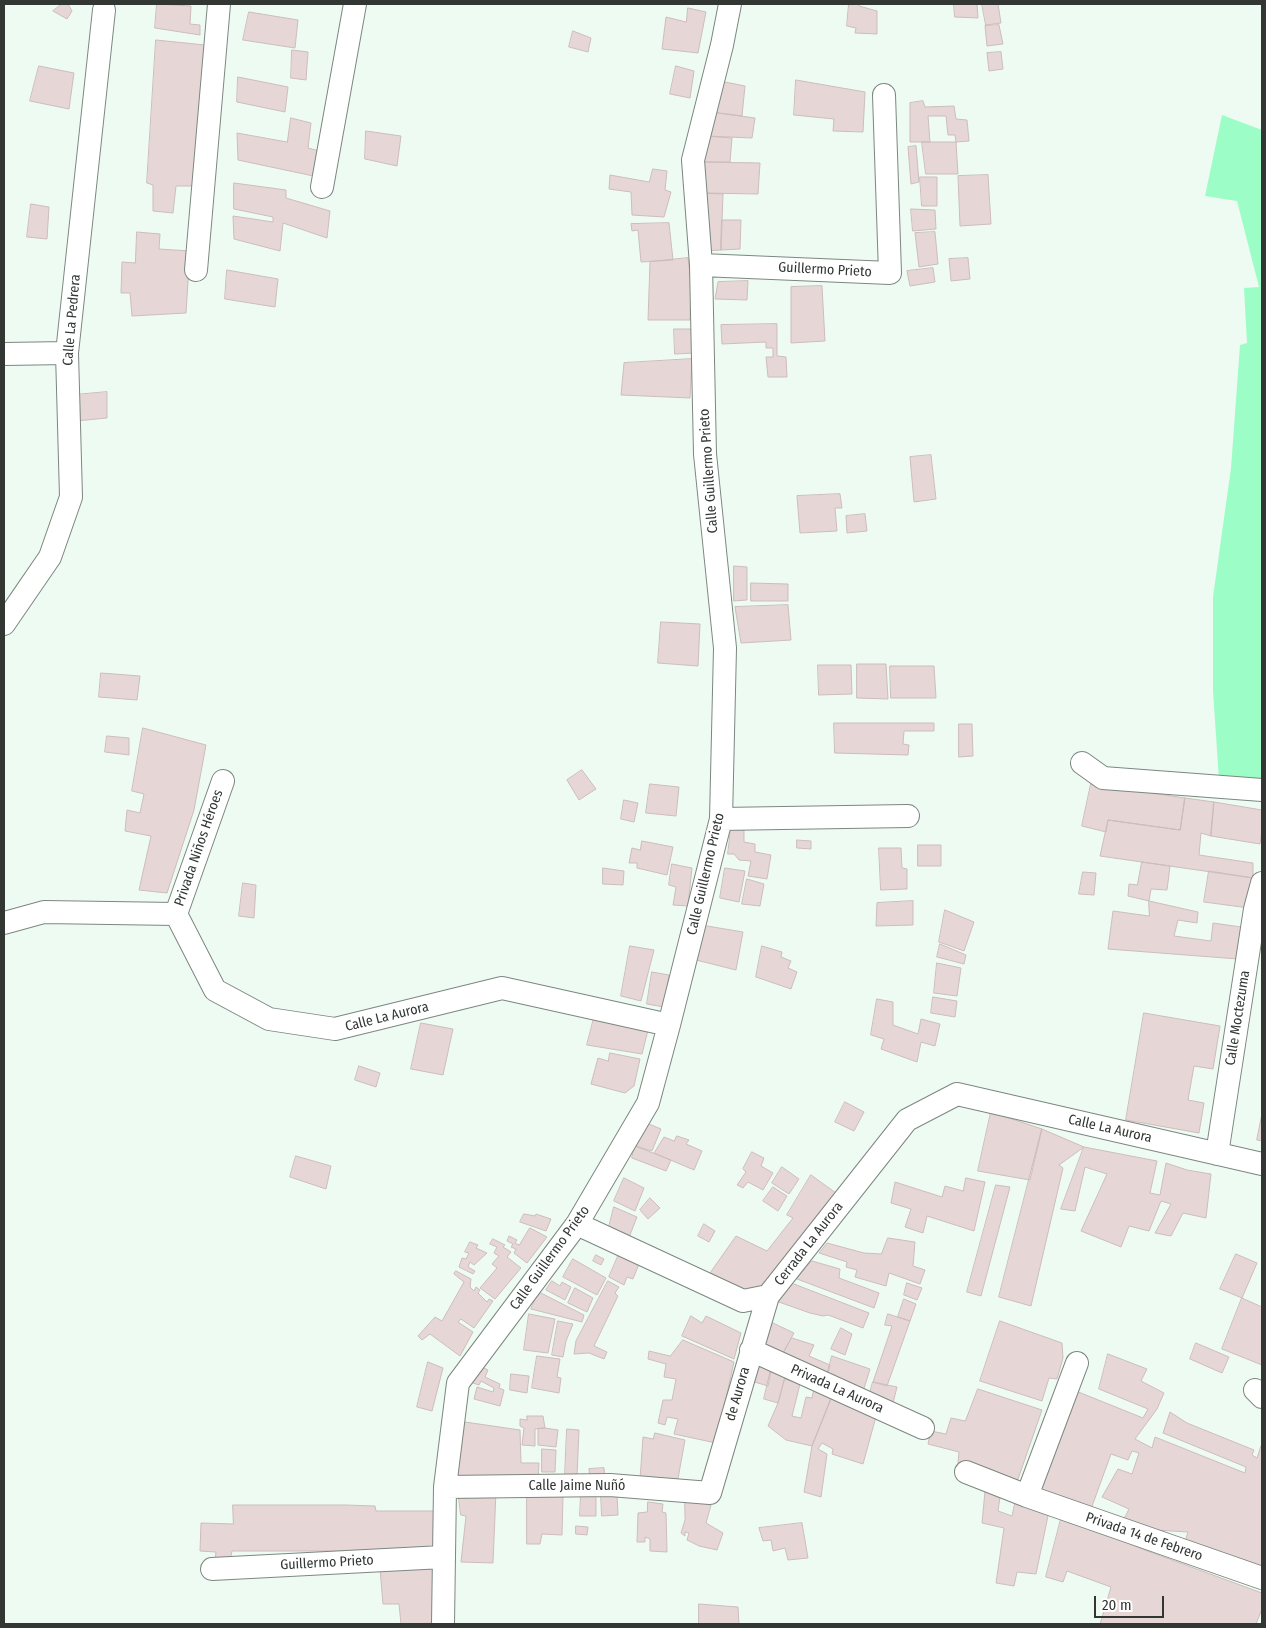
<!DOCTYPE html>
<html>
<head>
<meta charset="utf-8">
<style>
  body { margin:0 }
  #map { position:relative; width:1266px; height:1628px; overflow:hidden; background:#eefbf3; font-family:"Fira Sans Condensed",sans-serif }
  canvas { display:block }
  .frame { position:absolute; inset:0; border:5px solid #323734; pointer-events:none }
  .scale { position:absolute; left:1094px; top:1596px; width:70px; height:22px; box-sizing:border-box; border:2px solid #323734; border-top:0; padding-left:6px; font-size:15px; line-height:18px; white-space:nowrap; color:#323734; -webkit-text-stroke:4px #fff; paint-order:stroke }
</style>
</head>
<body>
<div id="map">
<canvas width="1266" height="1628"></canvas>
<div class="frame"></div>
<div class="scale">20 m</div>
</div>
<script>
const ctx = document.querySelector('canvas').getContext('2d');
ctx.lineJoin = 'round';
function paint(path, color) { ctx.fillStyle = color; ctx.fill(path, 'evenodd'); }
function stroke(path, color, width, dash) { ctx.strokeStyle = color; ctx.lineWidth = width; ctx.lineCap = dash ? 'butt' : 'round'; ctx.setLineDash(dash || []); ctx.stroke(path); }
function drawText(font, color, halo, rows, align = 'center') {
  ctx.font = font + ' "Fira Sans Condensed",sans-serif'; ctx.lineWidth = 4.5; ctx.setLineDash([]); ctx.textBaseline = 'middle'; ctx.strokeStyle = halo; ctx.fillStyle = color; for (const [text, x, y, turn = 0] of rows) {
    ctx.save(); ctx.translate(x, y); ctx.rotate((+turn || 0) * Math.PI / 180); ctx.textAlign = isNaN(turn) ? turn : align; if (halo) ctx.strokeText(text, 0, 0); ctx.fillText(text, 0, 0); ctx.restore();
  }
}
const green = new Path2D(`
  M1222,115L1262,130V780H1219L1213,691V597L1231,468L1240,345L1247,343L1244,288L1259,287L1237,201L1205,196Z`);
const building = new Path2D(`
  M62,4H68L72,11L67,19L53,11Z
  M157,4L191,6L190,24L200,25V35L155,28Z
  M849,4H859V6L877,11V34L855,33L856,28L847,26Z
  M954,4H977L978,18L955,17Z
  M982,4H998L1001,23L986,25Z
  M688,8L706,12L698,53L662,49L666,17L686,22Z
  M249,12L298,20L295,48L243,40Z
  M999,25L1003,44L987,46L985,26Z
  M573,31L591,38L588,52L569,47Z
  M156,40L205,45L193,186H176L173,213L153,211V185L147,183Z
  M292,50L308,52L306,80L291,78Z
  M1001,52L1003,69L989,71L987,53Z
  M39,66L74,73L69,109L30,101Z
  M676,66L694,71L690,98L670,94Z
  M238,77L288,87L285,112L237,102Z
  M715,80L745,86L742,116L711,112Z
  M796,80L865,92L863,132L833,131L834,119L794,115Z
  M923,101L925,107L954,106L956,119L967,120L969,141L956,142L955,135H948L946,116H928L930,142H910V103Z
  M711,112L755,118L752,138L706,136Z
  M291,118L311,123L308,148L323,152L318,177L238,160L237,133L287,142Z
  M366,131L401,136L397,166L365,159Z
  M706,136L732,138L730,162H703Z
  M922,142H956L958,174H926Z
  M916,146L919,182L911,184L908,147Z
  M703,162L760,163L758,194L703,193Z
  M653,169L667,171L665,190L671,192L664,217L632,215L631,192L609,189L610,175L649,182Z
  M988,175L991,224L960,226L958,176Z
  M920,177H937V206H922Z
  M234,183L286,190V198L330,211L327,238L283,223L280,251L234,239L233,216L273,222V217L234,209Z
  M703,193L723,194L721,250L705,251Z
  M31,204L49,207L47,239L27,237Z
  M911,209L935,210L936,229L913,231Z
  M722,220H741L740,249L721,250Z
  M669,223L673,260L641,262L638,230L632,231L631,224Z
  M137,232L160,234L159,249L190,251L186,313L132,316L130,293H121L122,262L135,263Z
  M935,232L938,264L919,267L915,233Z
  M688,258L691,283L690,320H648L650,262Z
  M968,258L970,279L951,281L949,259Z
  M933,268L935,282L910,286L907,271Z
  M227,270L278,279L275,307L225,299Z
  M748,281L747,300L715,299L718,282Z
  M822,286L825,341L791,343V287Z
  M777,324V356L786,357L787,377H768L766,357H773V348H766V342L722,344L721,325Z
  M674,329H695L694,353L675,354Z
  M692,359L690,398L621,395L624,363Z
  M107,392V418L76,421L74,395Z
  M931,455L936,499L914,502L910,457Z
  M840,494L842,508H835L837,531L800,533L797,496Z
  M865,514L867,531L847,533L846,516Z
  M734,566L747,567V600L734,601Z
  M751,583L788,584V601H751Z
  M788,605L791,640L741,643L735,607Z
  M661,622L700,624L698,666L658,663Z
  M857,664H886L888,699L857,698Z
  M818,665H851L852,694L819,695Z
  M890,666H934L936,698H891Z
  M101,673L140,676L137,700L99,697Z
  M834,723H934V731H904L903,744L909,745L908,755L835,753Z
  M959,724H972L973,756L959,757Z
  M143,728L206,745L194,810L167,893L139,890L151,836L125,831L127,810L140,813L144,794L132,791Z
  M107,736L129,738V755L105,752Z
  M582,770L596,789L579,800L567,780Z
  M650,784L679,787L676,816L646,813Z
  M1091,784L1185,798L1180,830L1108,820L1106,832L1082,826Z
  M1185,798L1214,802L1211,836L1201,833L1199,855L1253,863V878L1100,856L1108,820L1180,830Z
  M624,800L638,803L634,822L621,819Z
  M1214,802L1262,810V830L1260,844L1211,836Z
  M731,829L744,830V842L755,844V852L771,855L767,879L748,876L751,861L739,860L734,854H728Z
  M797,840L811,841V849L797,848Z
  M642,841L673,847L667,875L637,868V863H629L632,848L640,850Z
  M918,845H941V866H918Z
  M879,848H901L902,868L907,869V889L881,890Z
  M1142,862L1170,866L1167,890L1151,889L1149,901L1128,896L1129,884L1137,885Z
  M672,864L692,868L688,906L673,905L676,887L669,885Z
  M603,868L624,871L623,885L603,884Z
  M725,868L745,871L739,902L720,898Z
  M1209,871L1253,878L1249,908L1204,902Z
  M1083,872L1096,873L1094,895L1079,894Z
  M747,879L764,884L760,906L742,904Z
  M243,883L256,885L254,918L239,916Z
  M913,901V925L876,926L877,903Z
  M1149,901L1198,912L1197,923L1178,920L1174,936L1211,941L1213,923L1241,927L1238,959L1108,949L1113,911L1149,916Z
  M945,910L974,922L964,951L939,942Z
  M701,925L743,932L736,970L696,960Z
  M940,944L966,955L964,964L937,957Z
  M630,946L654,950L641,1001L621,996Z
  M762,946L782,952L781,957L791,961L788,968L797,972L791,989L756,977Z
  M937,963L961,968L957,996L934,993Z
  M652,972L669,975L664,1007L647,1004Z
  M933,997L957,1001L955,1017L931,1013Z
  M877,999L893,1002V1025L918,1034L921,1019L940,1024L935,1046L921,1042L917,1062L881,1049L884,1039L871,1035Z
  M1144,1013L1220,1026L1213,1069L1194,1066L1188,1100L1204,1103L1199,1133L1126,1120Z
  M595,1014L649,1026L642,1054L587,1045Z
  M421,1023L453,1029L443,1075L411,1069Z
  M610,1053L640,1059L634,1086L625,1093L591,1084L598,1058L608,1061Z
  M359,1066L380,1073L376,1087L355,1080Z
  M845,1102L864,1112L854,1131L835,1122Z
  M991,1112L1042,1129L1030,1180L978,1171Z
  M1262,1114V1141L1257,1140Z
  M644,1122L661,1129L652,1151L635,1146Z
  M1042,1129L1084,1147L1059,1165L1063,1168L1031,1306L999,1297Z
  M677,1136L689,1140L686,1144L702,1151L694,1170L654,1153L664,1137L674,1141Z
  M635,1146L671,1160L666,1171L632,1158Z
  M1084,1147L1157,1161L1150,1193L1160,1195L1166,1163L1187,1170L1211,1174L1206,1218L1183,1213L1171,1236L1155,1233L1171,1204L1161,1201L1149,1231L1129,1226L1121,1247L1081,1231L1107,1174L1085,1167L1075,1211L1061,1209Z
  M752,1152L764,1158L761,1166L773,1173L763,1190L748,1182L743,1188L737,1185L746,1172L743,1169Z
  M296,1156L331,1166L326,1189L290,1177Z
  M782,1167L799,1179L789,1194L772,1183Z
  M811,1175L836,1193L759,1289L744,1290L710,1273L736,1236L767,1251L793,1218L787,1215Z
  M624,1178L644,1188L635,1211L614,1201Z
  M966,1178L985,1182L974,1231L927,1216L923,1233L905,1227L911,1209L891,1203L895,1182L942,1197L945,1186L963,1191Z
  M996,1185L1010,1187L981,1296L967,1292Z
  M773,1187L787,1196L778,1211L763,1201Z
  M650,1198L660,1208L648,1219L640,1210Z
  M614,1207L637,1217L628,1240L608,1231Z
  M524,1214L535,1216L536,1214L551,1219L546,1231L520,1222Z
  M704,1224L715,1231L709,1242L698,1236Z
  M530,1228L547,1237L527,1263L514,1253L516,1249L511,1247L513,1244L507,1241L509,1236L517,1240L515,1243L519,1245Z
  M888,1238L915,1242L913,1266L925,1270L920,1284L889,1273L886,1286L855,1277L857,1270L846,1267L847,1262L819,1253L827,1243L864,1253L881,1254Z
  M493,1239L505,1245L503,1247L511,1252L507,1257L521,1268L495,1299L480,1288L497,1268L492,1264L499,1256L494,1253L497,1247L490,1244Z
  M470,1242L478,1245L476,1248L487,1253L474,1265L470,1262L468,1267L475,1271L473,1274L459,1267L462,1258L466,1259L469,1253L465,1252Z
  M619,1254L639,1264L633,1279L627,1277L624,1285L609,1277Z
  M1236,1254L1257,1263L1242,1298L1220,1289Z
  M596,1255L604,1259L601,1265L593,1261Z
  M573,1259L606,1278L597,1295L563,1277Z
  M812,1261L840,1269L839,1278L879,1293L874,1308L797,1279Z
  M456,1271L471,1279L470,1287L474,1291L476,1287L480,1290L478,1293L487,1302L489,1299L493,1301L474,1328L461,1319L458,1322L473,1332L460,1356L430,1334L422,1340L418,1336L435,1317L442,1321L464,1282L454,1274Z
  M552,1281L560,1286L562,1282L571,1287L565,1300L546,1290Z
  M608,1281L619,1287L615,1293L618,1296L594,1346L607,1352L604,1359L589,1353L574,1354L576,1341Z
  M907,1283L922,1288L917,1300L904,1295Z
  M794,1284L869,1313L863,1328L828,1315L823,1316L810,1313L776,1301Z
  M575,1288L593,1298L587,1312L568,1303Z
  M539,1292L584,1315L582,1322L531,1309Z
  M1242,1298L1262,1307V1365L1222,1349Z
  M904,1299L916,1304L910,1321L898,1317Z
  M529,1314L555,1319L548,1353L524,1350Z
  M888,1314L910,1321L887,1386L873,1382L892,1326L885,1325Z
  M691,1316L702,1323L706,1316L741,1333L734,1359L682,1336Z
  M558,1321L573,1324L566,1341L563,1357L552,1355Z
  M1000,1321L1062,1343L1063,1358L1057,1379L1049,1378L1042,1401L980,1381Z
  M773,1323L794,1333L781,1357L760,1347Z
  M841,1328L852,1334L845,1355L831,1349Z
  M792,1338L814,1345L809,1356L830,1365L826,1379L781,1357Z
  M683,1340L734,1362L716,1443L674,1434L678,1419L667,1417L665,1425L658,1423L663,1400H672L676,1379L664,1377L666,1364L648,1359L649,1351L670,1356Z
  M1196,1343L1229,1357L1222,1373L1190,1359Z
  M1108,1354L1147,1369L1141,1381L1164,1393L1157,1409L1135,1439L1152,1448L1155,1437L1245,1473L1246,1467L1163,1433L1170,1412L1187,1423L1254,1450L1252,1455L1257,1458L1262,1443V1574L1184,1545L1188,1532L1155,1530L1121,1525L1129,1509L1102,1497L1118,1469L1132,1474L1139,1453L1132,1451L1128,1460L1111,1454L1091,1509L1037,1489L1071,1389L1143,1418L1148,1409L1099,1389Z
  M537,1356L560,1359L557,1377L561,1378L559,1393L532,1388Z
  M832,1356L870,1369L862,1395L826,1379Z
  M758,1359L772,1365L768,1386L751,1381Z
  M428,1362L443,1368L432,1411L417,1407Z
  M772,1365L787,1369L778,1403L764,1399Z
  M480,1366L488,1370L485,1377L500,1384L499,1388L504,1390L500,1406L474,1399L477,1387L493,1392L494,1388L481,1381L479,1385L473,1383Z
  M511,1374L529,1376L527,1393L510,1390Z
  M785,1379L800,1384L792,1416L801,1418L806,1397L812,1398L814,1388L833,1394L812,1446L786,1440L768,1426L778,1403Z
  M873,1382L897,1387L893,1403L869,1396Z
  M978,1389L1042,1410L1017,1482L958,1463L959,1452L928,1444L931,1431L946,1434L951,1418L965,1421Z
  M833,1394L877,1413L863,1464L832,1454L833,1449L822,1443L818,1449L827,1454L821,1497L804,1492L812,1446Z
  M527,1416H543L545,1428L535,1429V1446L522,1445L524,1428L520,1426V1419L527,1420Z
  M465,1422L520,1430L521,1463H539L538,1481L456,1479Z
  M545,1428L558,1430L556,1447L538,1445V1429Z
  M567,1429L579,1430L577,1476L565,1475Z
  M655,1433L685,1440L677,1484L640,1479L643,1437L653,1439Z
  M542,1449L556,1450L555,1472H542Z
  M604,1468L605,1480L590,1481L589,1469Z
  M976,1479L1000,1497L998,1511L1012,1516L1015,1502L1049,1511L1036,1574L1017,1572L1014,1586L996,1583L1004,1528L982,1523L985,1491L974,1487Z
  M458,1490L496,1491L493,1563L461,1562L466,1516L461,1515Z
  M527,1494L563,1495L562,1535L542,1534L540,1544H527Z
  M581,1494L596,1495V1516H580Z
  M601,1494H617L618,1515L602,1516Z
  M685,1500L711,1505L706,1523L723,1533L717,1550L699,1546L687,1540L689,1533L685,1532V1536L681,1533L685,1520Z
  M648,1502L663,1504L662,1512L666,1513L667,1552L650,1551V1539L645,1537V1542H637L638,1513L647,1512Z
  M233,1505H346L375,1506L376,1511H436L437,1551H232L230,1561L215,1560L216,1552L200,1551L201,1523L233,1524Z
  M1062,1515L1142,1549L1262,1593V1609L1256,1624H1100L1111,1587L1067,1571L1063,1582L1046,1577Z
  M802,1523L808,1558L788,1560L785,1548L773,1551L771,1540L763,1541L759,1528Z
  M576,1526L588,1527L587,1535L576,1534Z
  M432,1565L439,1623L401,1624L399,1604H383L380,1569Z
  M699,1604L738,1607L739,1624H699Z`);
const street = new Path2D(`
  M322,187L355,4
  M701,265L890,273L884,95
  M196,270L219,4
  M4,354L67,353
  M4,624L50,557L71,497L67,353L104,10
  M1082,763L1103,778L1262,790
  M721,819L908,816
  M176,914L223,781
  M4,923L44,912L176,914L215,990L269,1019L335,1029L502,988L669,1025
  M1217,1154L1255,909L1262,883
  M577,1224L743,1301L768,1296L907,1120L957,1094L1262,1164
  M751,1350L923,1428
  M1255,1390L1262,1397
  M966,1472L1027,1496L1262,1578
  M445,1487L610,1485L710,1493L768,1296
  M1027,1496L1077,1363
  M212,1569L443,1557
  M443,1624L445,1487L458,1383L577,1224L648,1103L669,1025L721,819L725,648L705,454L701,265L693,160L722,45L730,4`);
const streetNames = [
  ["Guillermo Prieto",825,270,3],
  ["Calle La Pedrera",72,320,-85],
  ["Calle Guillermo Prieto",709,471,-94],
  ["Privada Niños Héroes",199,848,-71],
  ["Calle Guillermo Prieto",706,874,-77],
  ["Calle La Aurora",387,1017,-14],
  ["Calle Moctezuma",1238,1018,-81],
  ["Calle La Aurora",1110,1129,13],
  ["Cerrada La Aurora",809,1244,-52],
  ["Calle Guillermo Prieto",550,1258,-54],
  ["Privada La Aurora",837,1389,24],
  ["de Aurora",738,1394,-74],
  ["Calle Jaime Nuñó",577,1486],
  ["Privada 14 de Febrero",1144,1537,19],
  ["Guillermo Prieto",327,1563,-3]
];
paint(green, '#9dfdc7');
paint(building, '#e6d7d6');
stroke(building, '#ccbdbc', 1);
stroke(street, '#7c8780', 24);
stroke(street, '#fff', 22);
drawText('14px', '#323734', '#fff', streetNames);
</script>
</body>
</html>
